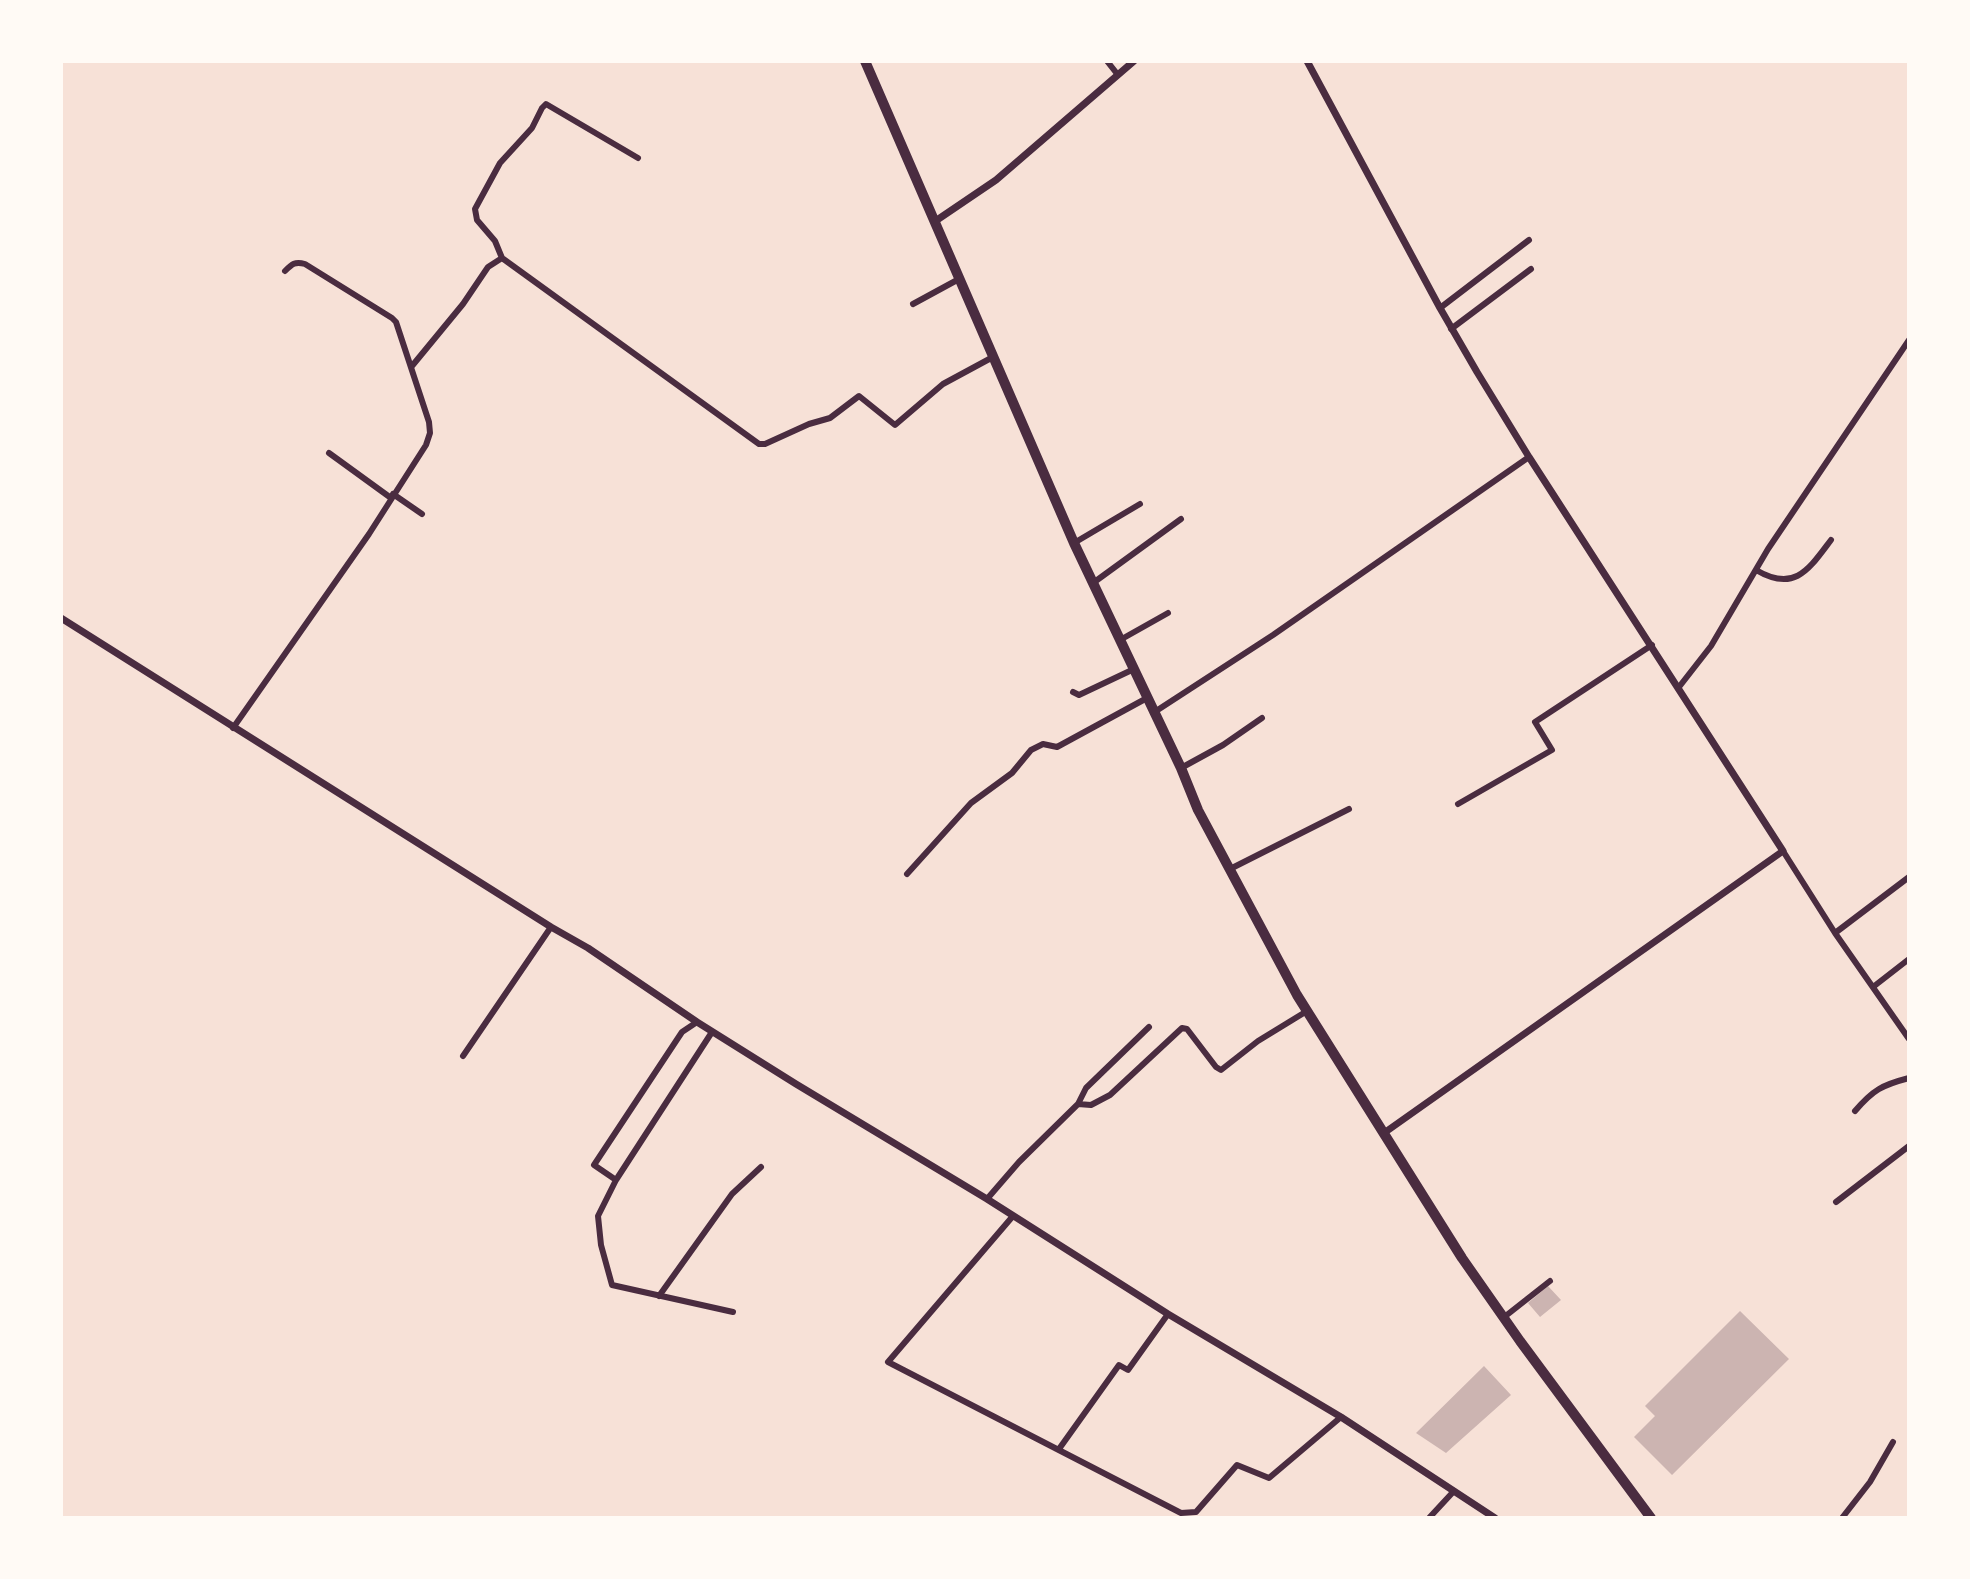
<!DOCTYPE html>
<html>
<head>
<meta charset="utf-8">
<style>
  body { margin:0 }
  #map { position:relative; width:1970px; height:1579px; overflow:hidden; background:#f7e1d7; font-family:"Fira Sans Condensed",sans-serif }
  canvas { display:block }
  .frame { position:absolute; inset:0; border:63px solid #fffaf5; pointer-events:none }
</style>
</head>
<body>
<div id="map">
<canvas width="1970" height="1579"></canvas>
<div class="frame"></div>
</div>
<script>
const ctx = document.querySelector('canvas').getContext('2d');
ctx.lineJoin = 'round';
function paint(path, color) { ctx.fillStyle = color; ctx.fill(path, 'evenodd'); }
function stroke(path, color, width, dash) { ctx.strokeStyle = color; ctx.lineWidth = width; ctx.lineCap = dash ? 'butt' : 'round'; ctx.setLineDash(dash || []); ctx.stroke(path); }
const building = new Path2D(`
  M1548,1286L1561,1300L1540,1317L1528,1303Z
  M1740,1311L1789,1359L1672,1475L1634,1437L1655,1416L1645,1406Z
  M1484,1366L1511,1395L1446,1453L1416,1433Z`);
const minor = new Path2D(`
  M1107,61L1118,75
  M502,258L495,241L477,220L475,209L500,163L532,128L542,108L546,104L638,158
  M913,304L959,279
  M1440,308L1529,240
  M1451,329L1531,269
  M412,366L463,304L488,267L502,258L759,444H765L809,424L830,418L859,396L895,425L943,384L993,357
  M329,453L391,498
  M393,494L422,514
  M1074,543L1140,504
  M1756,570C1795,593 1809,569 1831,540
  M1093,583L1181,519
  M1120,640L1168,613
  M1679,687L1711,646L1768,549L1909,340
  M1073,692L1079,695L1134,669
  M1153,713L1273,635L1529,457
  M233,728L369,534L426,445L430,433L429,422L396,322L392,318L305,264C295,261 292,264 285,271
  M1181,768L1223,745L1262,718
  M1458,804L1552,750L1535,722L1652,645
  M1783,851L1835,933L1909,1039
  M1230,869L1349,809
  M907,874L971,803L1012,773L1031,750L1043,744L1057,747L1147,698
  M1835,933L1909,877
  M1873,987L1909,959
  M712,1032L616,1180L598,1216L601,1245L612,1285L733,1312
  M463,1056L551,927
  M1078,1104L1091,1105L1110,1095L1182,1028L1187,1029L1216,1067L1221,1070L1258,1041L1307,1011
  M1855,1111C1873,1090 1882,1085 1909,1078
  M616,1180L594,1165L682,1032L697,1022
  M987,1199L1019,1162L1078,1104L1086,1088L1149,1027
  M1836,1202L1909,1146
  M1013,1216L888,1362L1181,1513L1196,1512L1237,1465L1269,1478L1341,1417
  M659,1296L732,1194L761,1167
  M1503,1318L1550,1281
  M1059,1449L1119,1365L1128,1370L1168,1314
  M1429,1518L1454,1491
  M1842,1518L1870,1482L1893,1442`);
const tertiary = new Path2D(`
  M1307,61L1440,308L1477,372L1529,457L1783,851L1384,1133
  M934,222L996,180L1134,61
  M61,618L551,927L588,948L697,1022L796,1084L987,1199L1168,1314L1341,1417L1495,1518`);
const trunk = new Path2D(`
  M865,61L1074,543L1181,768L1198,810L1297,995L1462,1258L1520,1341L1651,1518`);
paint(building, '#ccb4b1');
stroke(minor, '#4a2c40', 6);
stroke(tertiary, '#4a2c40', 7);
stroke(trunk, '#4a2c40', 10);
</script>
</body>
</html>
